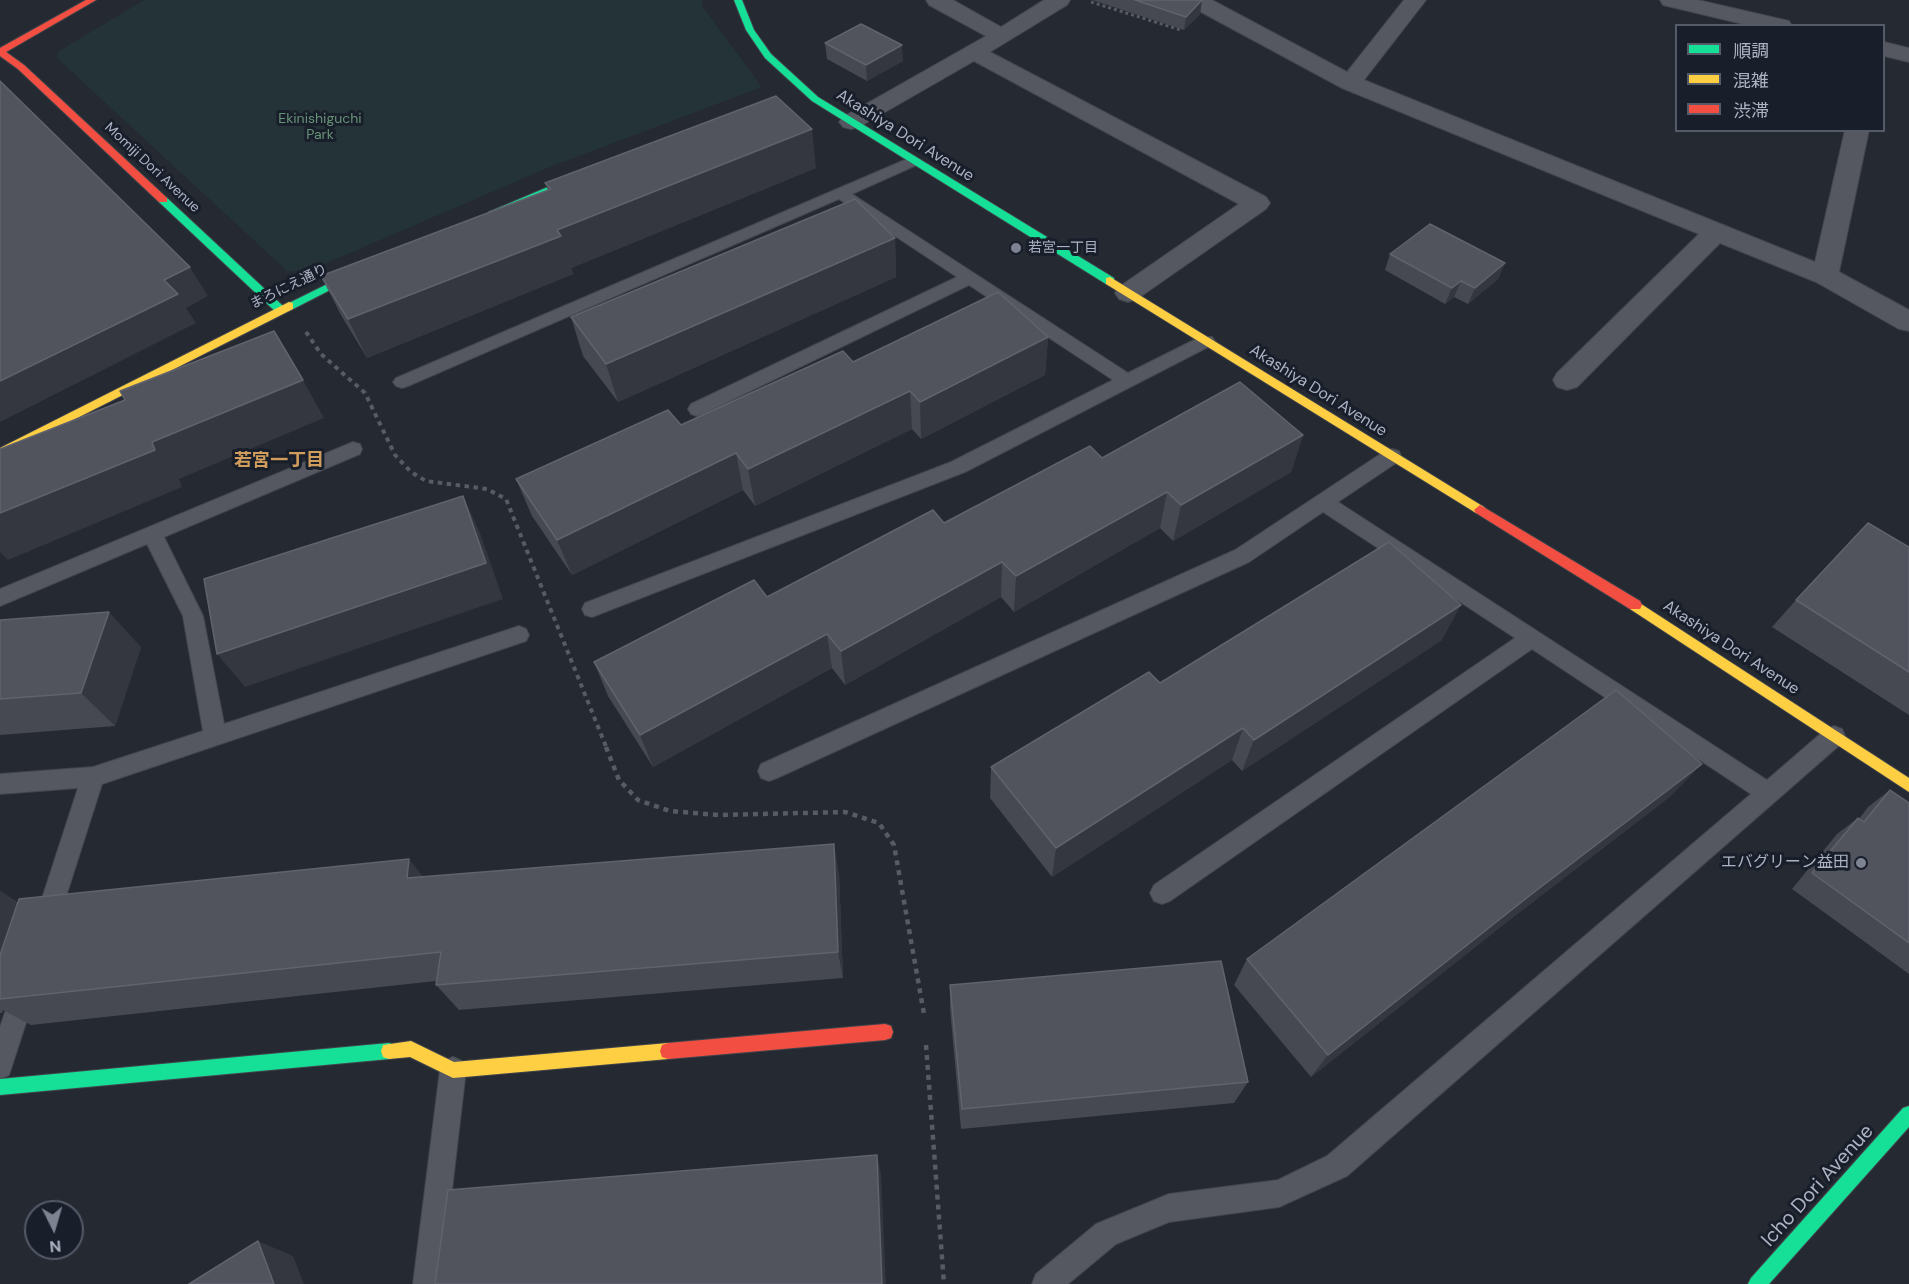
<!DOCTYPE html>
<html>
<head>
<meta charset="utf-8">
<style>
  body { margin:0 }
  #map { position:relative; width:1909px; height:1284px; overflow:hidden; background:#252931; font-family:"DM Sans","Noto Sans JP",sans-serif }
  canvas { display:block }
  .legend { position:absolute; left:1675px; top:24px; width:210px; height:108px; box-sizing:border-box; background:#191e2b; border:2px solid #555a68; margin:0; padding:8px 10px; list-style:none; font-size:18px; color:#aeb3c4 }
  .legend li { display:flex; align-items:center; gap:12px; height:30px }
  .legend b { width:30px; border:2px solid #555a68 }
  .north { position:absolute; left:24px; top:1200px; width:60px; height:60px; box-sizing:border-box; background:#191e2b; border:2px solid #555a68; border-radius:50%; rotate:175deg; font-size:16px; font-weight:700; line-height:24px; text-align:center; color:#aeb3c4 }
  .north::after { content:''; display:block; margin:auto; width:21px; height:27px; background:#7e8391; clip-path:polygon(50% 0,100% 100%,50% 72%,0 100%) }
</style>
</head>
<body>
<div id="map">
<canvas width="1909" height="1284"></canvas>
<ul class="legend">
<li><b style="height:8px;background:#16e098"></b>順調</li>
<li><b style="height:8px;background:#ffcf43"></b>混雑</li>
<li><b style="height:8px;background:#f24e42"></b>渋滞</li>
</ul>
<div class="north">N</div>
</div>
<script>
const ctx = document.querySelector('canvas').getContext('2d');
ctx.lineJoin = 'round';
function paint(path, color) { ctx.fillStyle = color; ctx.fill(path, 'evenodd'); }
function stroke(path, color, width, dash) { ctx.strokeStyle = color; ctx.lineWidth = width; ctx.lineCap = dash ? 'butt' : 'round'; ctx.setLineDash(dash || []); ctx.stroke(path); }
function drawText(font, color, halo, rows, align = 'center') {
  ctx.font = font + ' "DM Sans","Noto Sans JP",sans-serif'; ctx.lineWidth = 6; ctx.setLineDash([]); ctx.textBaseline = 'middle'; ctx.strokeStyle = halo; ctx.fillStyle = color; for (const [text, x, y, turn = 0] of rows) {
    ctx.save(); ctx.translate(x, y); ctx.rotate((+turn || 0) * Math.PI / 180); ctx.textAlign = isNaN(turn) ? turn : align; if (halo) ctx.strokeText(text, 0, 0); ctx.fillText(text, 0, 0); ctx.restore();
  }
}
const green = new Path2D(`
  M144,0H702V6L762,87L550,167L306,272L287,271L56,57L59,51Z`);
const pathFar2 = new Path2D(`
  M1091,2L1181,30`);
const pathFar1 = new Path2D(`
  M306,332L321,354L365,393L395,455L411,472L426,481L487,489L506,499L607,749`);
const path = new Path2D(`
  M606,747L619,780L638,800L670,811L718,815L845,812L879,823L894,845L924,1014
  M926,1045L944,1284`);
const lane = new Path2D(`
  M914,156L922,161L919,164L852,194L1128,373L1200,337H1212L1215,341L1212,345L965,472L592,617L585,615L582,609L585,603L951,462L1113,380L969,285L703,414L697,416L691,414L688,409L691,404L957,277L839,199L408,386L402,388L396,386L393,382L396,378Z
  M353,442L360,444L362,449L360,454L164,537L203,616L224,724L519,626L526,629L529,635L526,641L102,784L55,931L46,934L37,931L34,923L78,788L0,794V774L93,767L203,731L183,616L147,544L0,606V589Z
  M1392,449L1399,451L1401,456L1399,461L1338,502L1767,780L1826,729L1834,726L1842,729L1845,736L1842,743L1347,1176L1279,1207L1169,1222L1116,1244L1068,1284H1032L1036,1274L1096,1224L1169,1194L1278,1180L1327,1156L1751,794L1532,649L1170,901L1162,904L1154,901L1150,893L1154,885L1515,638L1323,512L1249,562L777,778L769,781L761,778L758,771L761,764L1235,550L1385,451Z
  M25,977L34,980L37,989L9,1075L0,1079V1027L16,980Z
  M453,1057L462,1061L466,1070L441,1284H413L440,1070L444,1061Z`);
const street = new Path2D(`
  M926,0H953L1001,27L1044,0H1070L1067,5L990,52L1266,197L1270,203L1266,209L1137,299L1128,302L1119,299L1115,293L1119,287L1239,204L974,61L859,127L851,129L843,127L839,122L843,117L986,36L929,5Z
  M1185,0H1212L1347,72L1404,0H1426L1364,80L1815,262L1845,130H1869L1839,272L1909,310V331L1899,329L1816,282L1720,243L1577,387L1567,390L1557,387L1553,380L1557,373L1699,234L1342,88L1188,5Z
  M1660,0H1698L1789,21L1792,26H1751L1663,5Z
  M1884,42L1909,48V62L1884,56Z`);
const fast = new Path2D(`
  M734,0H742L754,30L771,54L818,97L1114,278V284H1106L812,101L765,58L746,30Z
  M588,170L592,171V175L498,214H490L489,212Z
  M163,197L167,198L283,306L364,266H372L373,268L293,309H285L280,313L276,312L159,202V198Z
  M389,1043L395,1045L397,1051L395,1057L389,1059L0,1095V1079Z
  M1909,1106V1127L1769,1284H1748L1751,1278L1903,1108Z`);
const slow = new Path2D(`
  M1110,277L1484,507L1486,510L1484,513H1476L1106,284V278Z
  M289,302L293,303V309L0,457V448Z
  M1635,600L1909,778V792L1630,609L1628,605L1630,601Z
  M411,1041L454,1062L668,1043L674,1045L676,1051L674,1057L668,1059L453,1078L410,1057L389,1059L383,1057L381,1051L383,1045Z`);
const jam = new Path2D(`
  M86,0H96L6,52L24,65L167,198V202H159L18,69L0,56V48Z
  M1480,505L1640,601L1642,605L1640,609H1630L1476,513L1474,510Z
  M885,1024L891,1026L893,1032L891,1038L885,1040L668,1059L662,1057L660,1051L662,1045L668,1043Z`);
const wall = new Path2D(`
  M1092,0H1202L1200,14L1184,30Z
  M825,43L903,61L867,81L827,59Z
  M816,168L571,268L573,274L367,358L341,315L321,276L548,190L545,183Z
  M895,238L896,277L618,402L583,356L571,317Z
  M1390,254L1505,263L1498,279L1468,304L1454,297L1445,304L1385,270Z
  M1048,337L1045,375L921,439L912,429L755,506L743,490L572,575L532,516L516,479L681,425L853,362Z
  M1303,435L1291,472L1173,541L1160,528L1014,612L1001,597L845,685L832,668L653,767L608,696L594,662L767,597L1102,458Z
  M1909,547V715L1772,627L1796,600Z
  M0,620L141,647L115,726L0,735Z
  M1442,640L1242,771L1232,760L1052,877L990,798L991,767L1160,683Z
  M1890,790L1909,803V974L1792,889L1837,834L1858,818L1859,819L1868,807Z
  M1672,795L1508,921L1311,1077L1234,985L1247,959Z
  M839,873L843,978L459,1010L436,985V981L31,1025L3,1010L2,1013H0V891L18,903L423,877Z
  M950,985L1248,1082L1234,1103L961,1129L950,1009Z`);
const shadedWall = new Path2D(`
  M1202,0L1200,14L1184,30L1186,17Z
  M902,45L903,61L867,81L866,65Z
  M812,129L816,168L571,268L573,274L367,358L348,319L557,230Z
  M895,238L896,277L618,402L606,364Z
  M1505,263L1498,279L1468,304L1475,288Z
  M190,267L208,296L186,308L196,323L0,422V381L164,280Z
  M1461,281L1454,297L1445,304L1452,288Z
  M1048,337L1045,375L921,439L920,402Z
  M303,380L324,418L179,479L182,487L8,560L0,552V513L152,442Z
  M910,391L912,429L755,506L748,469Z
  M1303,435L1291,472L1173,541L1181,505Z
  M736,453L743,490L572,575L557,540Z
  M1167,492L1160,528L1014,612L1016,576Z
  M463,496L480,533L503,599L245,687L217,654Z
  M1002,562L1001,597L845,685L841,651Z
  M1461,605L1442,640L1242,771L1254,740Z
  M109,612L141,647L115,726L81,693Z
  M827,634L832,668L653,767L640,735Z
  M1243,728L1232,760L1052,877L1056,848Z
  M1702,764L1672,795L1508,921L1311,1077L1328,1055L1533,893Z
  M834,844L839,873L843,978L838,952Z
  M409,859L432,888L407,878Z
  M0,891L20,905L0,990Z
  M877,1155L881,1173L886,1284H882Z
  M258,1241L293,1256L304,1284H274Z`);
const building = new Path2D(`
  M1135,0H1202L1186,17Z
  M861,24L902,45L866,65L825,43Z
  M0,81L190,267L164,280L178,294L0,381Z
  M776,96L812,129L557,230L561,236L348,319L321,276L551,189L545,183Z
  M855,199L895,238L606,364L571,317Z
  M1430,224L1505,263L1475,288L1461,281L1452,288L1390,254Z
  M998,292L1048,337L920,402L910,391L748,469L736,453L557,540L516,479L668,410L681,425L843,351L853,362Z
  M274,331L303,380L152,442L155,450L0,513V449L125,400L120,391Z
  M1240,382L1303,435L1181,505L1167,492L1016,576L1002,562L841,651L827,634L640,735L594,662L754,580L767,597L933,510L944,523L1090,446L1102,458Z
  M463,496L486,563L217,654L204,579Z
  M1868,523L1909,547V672L1796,600Z
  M1389,542L1461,605L1254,740L1243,728L1056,848L991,767L1149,672L1160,683Z
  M109,612L81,693L0,699V620Z
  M1616,690L1702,764L1533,893L1328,1055L1247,959Z
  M1890,790L1909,803V943L1812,873L1858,818L1864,822Z
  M834,844L838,952L436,985L441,952L0,999V955L19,899L409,859L407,878Z
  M1221,961L1248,1082L962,1109L950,985Z
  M877,1155L882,1284H435L448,1190Z
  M258,1241L274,1284H189Z`);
const markers = [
  [1016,248,6,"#7e8391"],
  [1861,863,6,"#7e8391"]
];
const farParknames = [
  ["Ekinishiguchi",320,119],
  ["Park",320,135]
];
const farStreetnames = [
  ["Momiji Dori Avenue",152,168,43],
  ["まろにえ通り",289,287,-26]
];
const farPoinames = [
  ["若宮一丁目",1028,248]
];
const streetNames = [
  ["Akashiya Dori Avenue",905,136,32],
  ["Akashiya Dori Avenue",1318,391,32],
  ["Akashiya Dori Avenue",1731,648,33]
];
const poiNames = [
  ["エバグリーン益田",1849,863]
];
const neighbourhoodNames = [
  ["若宮一丁目",279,461]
];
const nearStreetnames = [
  ["Icho Dori Avenue",1818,1186,-48]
];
paint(green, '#233337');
stroke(lane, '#42454c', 2);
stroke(street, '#42454c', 2);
stroke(fast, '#42454c', 2);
stroke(slow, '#42454c', 2);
stroke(jam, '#42454c', 2);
stroke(pathFar2, '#585b63', 3, [3, 3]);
stroke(pathFar1, '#585b63', 4, [4.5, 4.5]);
stroke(path, '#585b63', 4.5, [5, 5]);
paint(lane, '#555860');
paint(street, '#555860');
paint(fast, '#16e098');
paint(slow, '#ffcf43');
paint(jam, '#f24e42');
paint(wall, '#464951');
paint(shadedWall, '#34373f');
paint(building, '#51545d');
stroke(building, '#60636d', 1.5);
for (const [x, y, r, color] of markers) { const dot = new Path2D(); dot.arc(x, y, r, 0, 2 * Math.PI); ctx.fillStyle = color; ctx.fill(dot); stroke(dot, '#191e2b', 2); }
drawText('14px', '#669376', '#191e2b', farParknames);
drawText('14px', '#aeb3c4', '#191e2b', farStreetnames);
drawText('14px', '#aeb3c4', '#191e2b', farPoinames, 'left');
drawText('16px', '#aeb3c4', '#191e2b', streetNames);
drawText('16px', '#aeb3c4', '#191e2b', poiNames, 'right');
drawText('bold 18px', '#d09d5c', '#191e2b', neighbourhoodNames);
drawText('20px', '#aeb3c4', '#191e2b', nearStreetnames);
</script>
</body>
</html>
